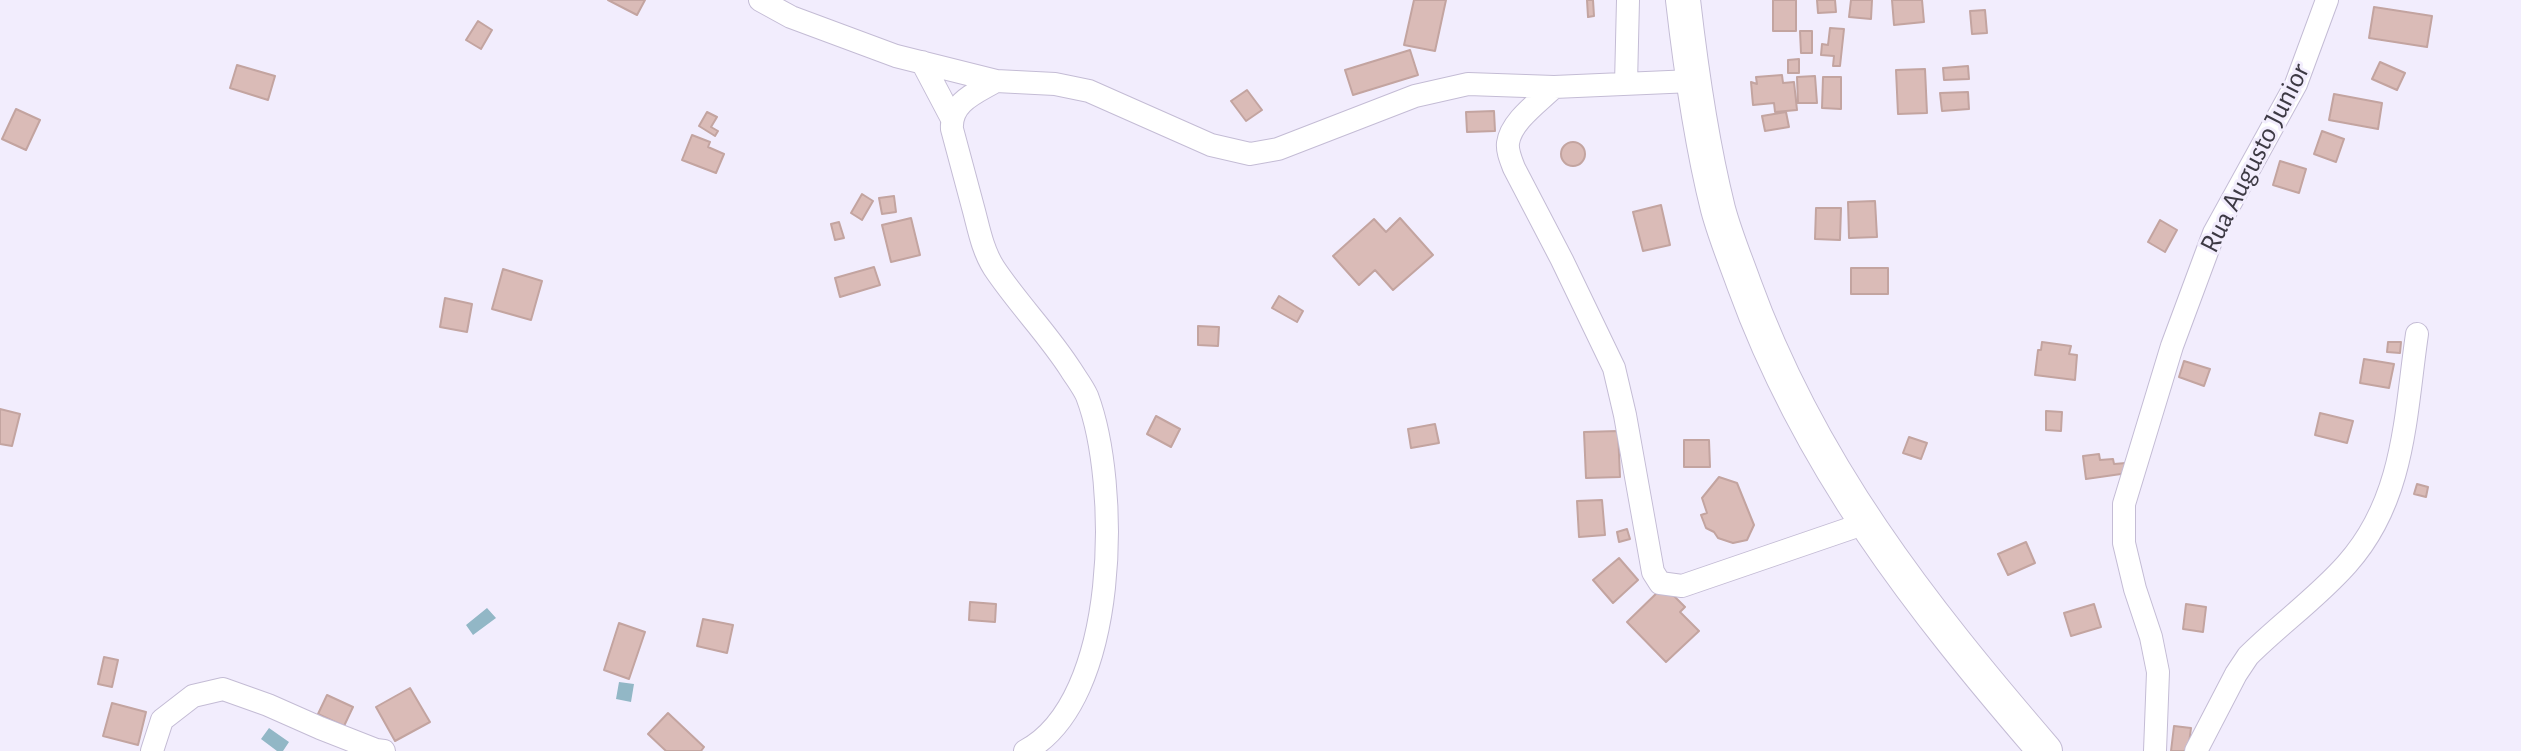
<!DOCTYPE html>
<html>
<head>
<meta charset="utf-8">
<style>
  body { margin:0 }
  canvas { display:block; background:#f2edfd }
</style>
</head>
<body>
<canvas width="2521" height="751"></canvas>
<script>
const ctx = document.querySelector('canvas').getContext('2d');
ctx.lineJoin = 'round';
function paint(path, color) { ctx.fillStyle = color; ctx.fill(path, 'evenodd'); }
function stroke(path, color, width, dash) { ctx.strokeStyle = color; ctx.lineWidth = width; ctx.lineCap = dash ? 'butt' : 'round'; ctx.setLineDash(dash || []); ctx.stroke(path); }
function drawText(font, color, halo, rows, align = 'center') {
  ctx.font = font + ' "Alegreya Sans",sans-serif'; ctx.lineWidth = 6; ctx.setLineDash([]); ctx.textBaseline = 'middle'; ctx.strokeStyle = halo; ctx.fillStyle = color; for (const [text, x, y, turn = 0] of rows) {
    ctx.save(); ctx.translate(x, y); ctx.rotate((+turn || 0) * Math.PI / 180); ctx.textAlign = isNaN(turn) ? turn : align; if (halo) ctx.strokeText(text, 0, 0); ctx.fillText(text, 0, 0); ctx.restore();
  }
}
const water = new Path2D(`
  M487,608L496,618L473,635L466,625Z
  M619,682L634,684L631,702L616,699Z
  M269,728L289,742L283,751H277L261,739Z`);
const building = new Path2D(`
  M608,0H645L637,15Z
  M1414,0H1446L1435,51L1404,45Z
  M1587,0H1593L1594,16L1588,17Z
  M1773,0H1796V31H1773Z
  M1817,0H1835L1836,12L1818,13Z
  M1851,0H1872L1871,19L1849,17Z
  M1892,0H1922L1924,22L1894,25Z
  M2374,7L2432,16L2427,47L2369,38Z
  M1985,10L1987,33L1972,34L1970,11Z
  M478,21L492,30L481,49L466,40Z
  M1830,28L1844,29L1840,66H1833L1834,56L1821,55L1822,44L1828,45Z
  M1800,31H1812V53H1801Z
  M1410,50L1418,75L1353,95L1345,70Z
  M1799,59V73H1788V60Z
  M2380,62L2405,73L2397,90L2372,79Z
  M237,65L275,76L268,100L230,88Z
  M1968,66L1969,79L1944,80L1943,68Z
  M1925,69L1927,113L1898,114L1896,70Z
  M1782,75L1783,83L1794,82L1797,110L1775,112L1774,103L1753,105L1751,82L1757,84L1756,77Z
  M1815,76L1817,103H1798L1797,77Z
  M1823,77H1841V109L1822,108Z
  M1247,90L1262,110L1246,121L1231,101Z
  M1968,92L1969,109L1942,111L1940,93Z
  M2334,94L2382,103L2378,129L2329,120Z
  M16,109L40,120L26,150L2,139Z
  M1494,111L1495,131L1467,132L1466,112Z
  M707,112L717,117L711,127L718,131L715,136L699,126Z
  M1786,112L1789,127L1765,131L1762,116Z
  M2322,131L2344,139L2336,162L2314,154Z
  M692,135L710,142L708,147L724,154L716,173L682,160Z
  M1561 154a12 12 0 1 1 24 0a12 12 0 1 1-24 0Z
  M2280,161L2306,169L2299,193L2273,185Z
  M862,194L873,201L862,220L851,213Z
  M894,196L896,212L882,214L879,198Z
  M1875,201L1877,237L1849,238L1848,202Z
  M1661,205L1670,245L1643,251L1633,212Z
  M1816,208H1841L1840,240L1815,239Z
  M911,218L920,255L891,262L882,225Z
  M1400,218L1433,255L1393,290L1375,270L1359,285L1333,256L1374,219L1386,232Z
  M2160,220L2177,230L2165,252L2148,242Z
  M839,222L844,238L835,240L831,224Z
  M874,267L880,285L840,297L835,278Z
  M1851,268H1888V294H1851Z
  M503,269L542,281L531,320L492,309Z
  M1279,296L1303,311L1297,322L1272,308Z
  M445,298L472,304L467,332L440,327Z
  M1198,326L1219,327L1218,346L1198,345Z
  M2042,342L2071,346L2069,354L2077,355L2075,380L2035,375L2038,350H2041Z
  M2388,342H2401L2400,353L2387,352Z
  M2364,359L2394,364L2389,388L2360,383Z
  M2184,361L2210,369L2204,386L2179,377Z
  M0,409L20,414L12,446L0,444Z
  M2046,411L2062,412L2061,431L2046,430Z
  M2320,413L2353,421L2347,443L2315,435Z
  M1156,416L1180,429L1171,447L1147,434Z
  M1435,424L1439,443L1411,448L1408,429Z
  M1618,431L1620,477L1586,478L1584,432Z
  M1909,437L1927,443L1921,459L1903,453Z
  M1684,440H1709L1710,467H1684Z
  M2099,454L2100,460L2113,459L2114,464L2126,463L2128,473L2086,479L2083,456Z
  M1719,477L1737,483L1754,525L1747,540L1733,543L1718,538L1714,532L1706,528L1701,515L1707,513L1702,498Z
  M2417,484L2428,487L2426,497L2414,494Z
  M1602,500L1605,535L1579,537L1577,501Z
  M1627,529L1630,539L1619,542L1617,532Z
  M2026,542L2035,563L2008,575L1998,554Z
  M1619,558L1638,580L1613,603L1593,580Z
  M1664,586L1685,607L1680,612L1699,631L1666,662L1627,622Z
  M970,602L996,604L995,622L969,620Z
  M2094,604L2101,627L2071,636L2064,613Z
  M2186,604L2206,607L2203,632L2183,629Z
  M703,619L733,625L727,653L697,646Z
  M619,623L645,632L629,679L604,670Z
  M104,657L118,660L112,687L98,684Z
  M410,688L430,722L395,741L376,707Z
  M327,695L353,707L344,726L318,714Z
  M112,703L146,712L138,745L103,736Z
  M668,713L704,747L701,751H666L648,734Z
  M2174,726L2191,728L2188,751H2171Z`);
const minor = new Path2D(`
  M760,0L791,17L896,56L996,81L1055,84L1089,91L1211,145L1250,154L1278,149L1415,96L1468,84L1554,87L1692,81
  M922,62L951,117
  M996,81C976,93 950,102 952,129C959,156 967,184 974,211C979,230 983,251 994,268C1018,304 1048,334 1071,370C1076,378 1083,387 1087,396C1120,483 1120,701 1025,751
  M1626,84L1628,0
  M1554,87C1539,102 1511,121 1508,143C1507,151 1511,160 1514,168L1562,260L1614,368L1625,415L1653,572L1660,583L1682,586L1866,523
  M152,751L162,720L193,696L223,689L268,705L320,728L376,750L384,751
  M2155,751L2158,672L2151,637L2135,589L2124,543V504L2172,346L2214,233L2296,84L2327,0
  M2196,751L2236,674L2248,656C2280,624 2317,598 2347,564C2405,499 2405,416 2417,334`);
const primary = new Path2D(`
  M1683,0C1691,70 1701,141 1718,209C1725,235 1735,259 1744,284C1810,466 1920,606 2045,751`);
const streetNames = [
  ["Rua Augusto Junior",2255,158,-63]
];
paint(water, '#92b7c6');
paint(building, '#dabbb7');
stroke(building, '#c3a4a0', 2);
stroke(minor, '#c4bcd5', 24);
stroke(primary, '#c4bcd5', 36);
stroke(minor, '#fff', 22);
stroke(primary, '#fff', 34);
drawText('28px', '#3d3a44', '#f2edfd', streetNames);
</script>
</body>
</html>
